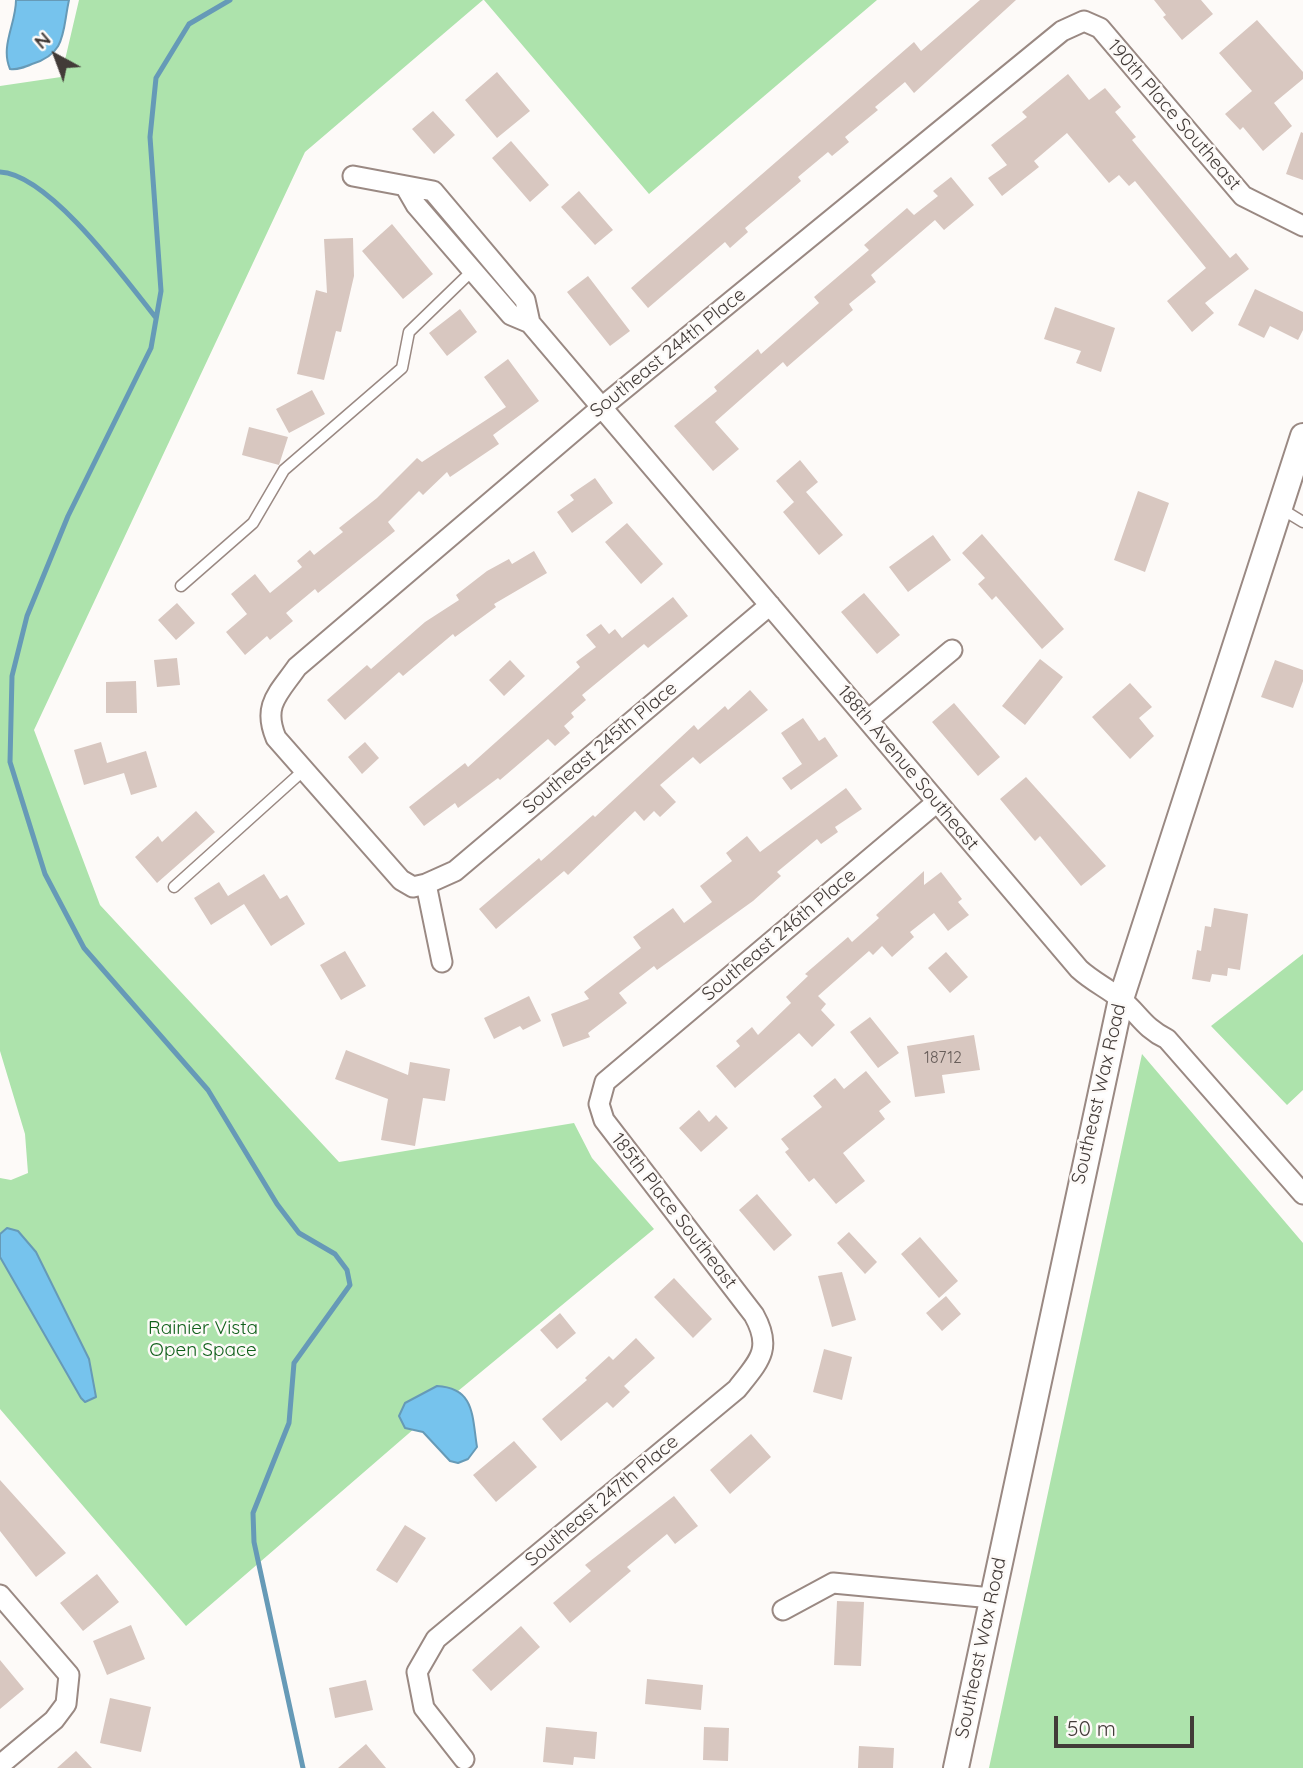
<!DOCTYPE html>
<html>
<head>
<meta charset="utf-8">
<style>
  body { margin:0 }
  #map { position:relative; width:1303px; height:1768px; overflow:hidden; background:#fdfaf8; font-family:Quicksand,sans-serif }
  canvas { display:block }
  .north { position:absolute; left:21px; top:21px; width:70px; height:70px; -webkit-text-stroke:5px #fdfaf8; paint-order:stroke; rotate:319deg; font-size:19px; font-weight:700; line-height:28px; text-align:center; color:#423b38 }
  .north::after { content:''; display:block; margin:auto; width:24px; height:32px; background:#423b38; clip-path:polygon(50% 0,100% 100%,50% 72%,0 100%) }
  .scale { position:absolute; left:1054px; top:1716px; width:140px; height:32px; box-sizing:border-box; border:4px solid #423b38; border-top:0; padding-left:9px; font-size:21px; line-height:24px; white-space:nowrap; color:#423b38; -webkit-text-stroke:5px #fdfaf8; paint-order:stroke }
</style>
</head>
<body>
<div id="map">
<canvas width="1303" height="1768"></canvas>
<div class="north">N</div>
<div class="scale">50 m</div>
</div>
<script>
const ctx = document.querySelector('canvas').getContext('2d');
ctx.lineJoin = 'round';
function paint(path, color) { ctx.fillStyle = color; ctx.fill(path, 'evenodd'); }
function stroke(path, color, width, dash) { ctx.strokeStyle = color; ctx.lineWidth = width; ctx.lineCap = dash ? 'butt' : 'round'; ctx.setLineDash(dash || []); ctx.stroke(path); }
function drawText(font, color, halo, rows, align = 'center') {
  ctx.font = font + ' Quicksand,sans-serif'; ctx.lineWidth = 5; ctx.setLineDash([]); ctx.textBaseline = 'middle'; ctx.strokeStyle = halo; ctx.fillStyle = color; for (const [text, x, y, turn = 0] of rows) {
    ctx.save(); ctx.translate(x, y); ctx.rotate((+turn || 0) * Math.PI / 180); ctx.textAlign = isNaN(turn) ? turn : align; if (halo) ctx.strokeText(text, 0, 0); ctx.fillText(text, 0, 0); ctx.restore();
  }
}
const green = new Path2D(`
  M79,0H483L305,152L34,730L100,905L339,1162L574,1123L592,1158L654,1229L452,1396L186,1626L0,1409V1178L11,1180L28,1173L25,1134L0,1051V86L61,77Z
  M484,0H877L649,194Z
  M1303,954V1090L1287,1105L1211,1026Z
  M1142,1054L1303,1243V1768H989Z`);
const water = new Path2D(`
  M16,0H69C62,32 67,53 32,64C25,67 18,70 10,69C0,46 16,24 16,0Z
  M7,1228L18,1231L36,1252L89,1359L96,1397L85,1402L81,1398L0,1257V1234Z
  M437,1386C475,1388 472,1416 477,1447L468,1459L458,1463L450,1461L423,1432L405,1428L399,1416L405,1403Z`);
const stream = new Path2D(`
  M230,0L189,24L156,78L150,137L161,291L151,348L68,516L27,616L12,676L10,762L45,874L84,948L208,1090L277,1204L299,1233L335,1254L347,1270L350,1285L294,1363L289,1423L253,1513L254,1542L303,1768
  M0,172C49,174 126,280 156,318`);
const building = new Path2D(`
  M980,0H1016L914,93L905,82L875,107L878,110L845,137L849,142L832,156L828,152L798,177L801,181L745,228L748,232L730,248L725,242L648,308L631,288L914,42L921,51Z
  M1154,0H1201L1213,14L1182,40L1163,17L1166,15Z
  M1257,20L1303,72V79L1274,103L1292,126L1263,151L1243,127L1240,130L1225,114L1252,91L1219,53Z
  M497,72L530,111L497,138L465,100Z
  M1068,74L1089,100L1105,88L1121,107L1115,112L1136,137L1132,140L1230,258L1236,253L1249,269L1205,303L1214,313L1192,332L1167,301L1206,268L1135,181L1129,186L1119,175L1109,183L1067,133L1034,161L1039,167L1002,196L988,178L1007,165L991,145L1027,117L1022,112Z
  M433,111L455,135L434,154L412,129Z
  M1301,132L1303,133V180L1286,174Z
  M511,141L549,185L530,202L492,158Z
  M951,177L974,205L944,230L935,220L871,275L876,282L849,304L853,310L787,367L783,362L715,422L739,449L713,471L674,426L717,391L714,387L758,349L761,354L819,303L814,297L869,250L864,245L907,208L914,215L938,196L933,191Z
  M579,191L613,230L595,245L561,207Z
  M392,224L433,274L403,299L362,251Z
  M353,238L354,276L341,332L336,331L324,380L297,374L316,290L327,293L324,239Z
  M588,276L630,331L610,346L567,292Z
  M1255,289L1303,312V330L1298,340L1270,326L1264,338L1238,325Z
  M1055,307L1115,328L1101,372L1076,363L1081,351L1044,339Z
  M460,309L477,332L447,356L429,333Z
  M508,359L539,401L493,435L499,444L450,477L447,472L423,495L419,491L388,522L395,531L318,593L315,589L286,613L293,621L270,640L267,636L245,655L226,632L247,614L231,594L255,574L270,593L302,567L297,561L310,550L314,555L343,532L339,528L377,498L417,458L422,462L506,407L484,377Z
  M312,390L325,414L289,433L276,409Z
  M249,427L288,437L279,465L242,455Z
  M800,460L818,482L806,492L843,535L819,555L783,512L794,502L776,481Z
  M595,478L613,503L572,533L557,512L574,500L570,495Z
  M1138,491L1169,503L1145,572L1114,560Z
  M627,523L663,564L641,584L605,542Z
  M982,534L1064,629L1042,649L996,596L992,600L978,584L985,578L962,553Z
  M933,535L951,560L908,592L889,567Z
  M534,551L547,573L494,604L496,607L455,637L453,634L403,676L399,672L345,720L327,700L367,665L371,669L425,622L459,600L456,595L487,571L509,559L512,564Z
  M864,593L900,635L877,654L841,612Z
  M673,597L688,616L648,648L644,644L582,695L586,700L571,713L574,717L564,726L570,733L555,746L548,739L500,780L498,778L458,808L455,803L424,826L409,807L465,763L468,767L580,667L576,662L596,647L586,635L601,624L609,634L615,629L622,638Z
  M177,603L195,623L176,640L158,620Z
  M177,658L180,685L157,687L154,660Z
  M1040,659L1063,677L1025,725L1002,706Z
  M510,660L525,676L504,696L489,680Z
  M1275,660L1303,670V681L1293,708L1261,697Z
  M136,681L137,713H106V682Z
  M1130,683L1152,707L1139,718L1154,736L1130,759L1092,717Z
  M750,690L768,710L700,764L693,757L660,785L676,802L660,817L654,811L644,821L635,811L568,875L564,871L496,929L479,909L539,858L541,861L593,815L595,817L694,725L698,730L725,706L728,710Z
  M954,703L1000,757L978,776L932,722Z
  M803,718L819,741L825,737L838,756L791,790L782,778L802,764L781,733Z
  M101,742L107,763L146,751L157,787L131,795L124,773L84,785L74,750Z
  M365,742L379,758L362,774L348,757Z
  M1026,777L1106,866L1081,886L1040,836L1035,841L1000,799Z
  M846,788L862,809L835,827L838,832L821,844L817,839L777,872L781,876L753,901L657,970L654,966L619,993L627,1003L588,1033L590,1037L563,1047L551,1014L589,999L584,992L641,948L633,937L673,908L684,923L712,902L700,886L732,861L726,853L747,836L760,852Z
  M196,811L215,832L157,883L135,857L158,836L162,842Z
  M924,871V885L941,872L962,899L958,902L969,915L948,931L934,913L910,932L914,937L892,957L882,946L873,955L869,951L818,996L826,1004L821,1010L835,1025L812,1047L799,1033L735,1088L716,1066L740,1046L736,1041L752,1027L758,1035L791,1003L786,997L808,976L805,974L848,937L852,942L879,918L876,915Z
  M264,874L280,899L287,895L305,924L271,946L244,904L211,925L194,898L219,882L228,896Z
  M1214,908L1248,914L1240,970L1228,968L1227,976L1212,974L1210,982L1192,979L1197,950L1201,951L1205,926L1211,927Z
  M345,951L366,986L341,1000L320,965Z
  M946,952L968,977L950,993L928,968Z
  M529,996L541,1021L523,1030L520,1026L494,1039L484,1018Z
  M870,1017L899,1053L878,1068L850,1032Z
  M974,1035L980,1070L942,1075L945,1093L915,1097L907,1046Z
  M346,1050L408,1075L410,1062L450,1069L445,1101L423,1098L415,1146L381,1140L388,1099L335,1079Z
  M866,1071L891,1102L879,1111L885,1119L843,1153L865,1181L836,1204L814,1178L809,1182L785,1152L789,1149L781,1139L822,1107L813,1096L835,1078L844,1089Z
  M699,1110L709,1122L716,1115L728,1128L701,1152L679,1128Z
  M757,1194L792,1235L774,1251L739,1210Z
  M849,1232L877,1262L865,1274L837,1243Z
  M920,1237L958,1281L939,1298L901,1254Z
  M842,1272L856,1320L832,1327L818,1276Z
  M674,1278L712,1319L693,1338L654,1297Z
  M946,1296L961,1314L942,1331L926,1313Z
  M560,1313L576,1333L557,1349L540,1330Z
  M636,1338L655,1358L624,1386L630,1392L613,1408L607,1402L561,1441L542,1419L587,1380L585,1378L609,1356L613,1360Z
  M824,1349L852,1357L842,1400L813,1392Z
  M751,1434L771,1457L730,1494L710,1470Z
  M514,1441L537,1467L496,1502L473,1475Z
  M0,1480L66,1553L36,1577L0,1531Z
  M674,1496L698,1526L675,1544L667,1534L627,1567L631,1571L570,1623L553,1603L591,1571L585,1565Z
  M405,1525L426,1538L397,1583L376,1570Z
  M97,1574L119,1602L83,1631L60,1603Z
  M837,1601L864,1602L861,1666L834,1665Z
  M131,1625L145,1659L107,1675L93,1641Z
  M521,1626L540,1647L491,1691L472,1670Z
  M0,1660L24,1689L0,1709Z
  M647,1679L703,1685L701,1710L645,1704Z
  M366,1680L373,1710L335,1718L329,1688Z
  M110,1698L151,1707L141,1752L100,1743Z
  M546,1727L597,1732L595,1759L574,1757L573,1765L543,1762Z
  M704,1727L729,1728L728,1761L703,1760Z
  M366,1744L386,1768H338Z
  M859,1746L894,1748L893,1768H858Z
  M76,1751L92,1768H57Z`);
const service = new Path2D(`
  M1280,508L1303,522
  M181,586L253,523L284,470L402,368L409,332L472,271
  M174,887L304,770`);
const minor = new Path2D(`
  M353,176L433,191L525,300L530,323L511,315L416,205L405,186
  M530,323L1079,969C1092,981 1107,988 1121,999C1139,1014 1144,1028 1167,1039L1303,1194
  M868,720L952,650
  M426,884L455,871L770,605
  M442,962L426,884L413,887L401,880L276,738C262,705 279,693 297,667L602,407L1062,31L1084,21L1100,28L1243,196L1303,226
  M0,1595L69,1675L66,1704L54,1720L0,1765
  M783,1610L833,1583L992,1598
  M464,1759L424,1708L417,1672L436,1639L737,1389C759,1361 773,1349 754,1315L604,1120L599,1104L605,1082L937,802`);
const tertiary = new Path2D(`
  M956,1768L1121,999L1303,436`);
const numberNames = [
  ["18712",943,1058]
];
const streetNames = [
  ["190th Place Southeast",1174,115,49],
  ["Southeast 244th Place",668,353,-39],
  ["Southeast 245th Place",600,748,-40],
  ["188th Avenue Southeast",908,768,50],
  ["Southeast 246th Place",779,935,-40],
  ["Southeast Wax Road",1099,1094,-77],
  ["185th Place Southeast",674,1211,52],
  ["Southeast 247th Place",602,1501,-40],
  ["Southeast Wax Road",981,1648,-78]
];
const parkNames = [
  ["Rainier Vista",203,1328],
  ["Open Space",203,1350]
];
paint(green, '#ade3ac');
paint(water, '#76c3ed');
stroke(water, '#669ab7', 2);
stroke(stream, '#669ab7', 5);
paint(building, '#d8c7c0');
stroke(service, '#9a8983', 13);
stroke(minor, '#9a8983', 23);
stroke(tertiary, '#9a8983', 28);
stroke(service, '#fff', 10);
stroke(minor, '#fff', 19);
stroke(tertiary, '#fff', 24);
drawText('16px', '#685e5a', null, numberNames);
drawText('19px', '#423b38', '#fdfaf8', streetNames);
drawText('19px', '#10601b', '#fdfaf8', parkNames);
</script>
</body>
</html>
